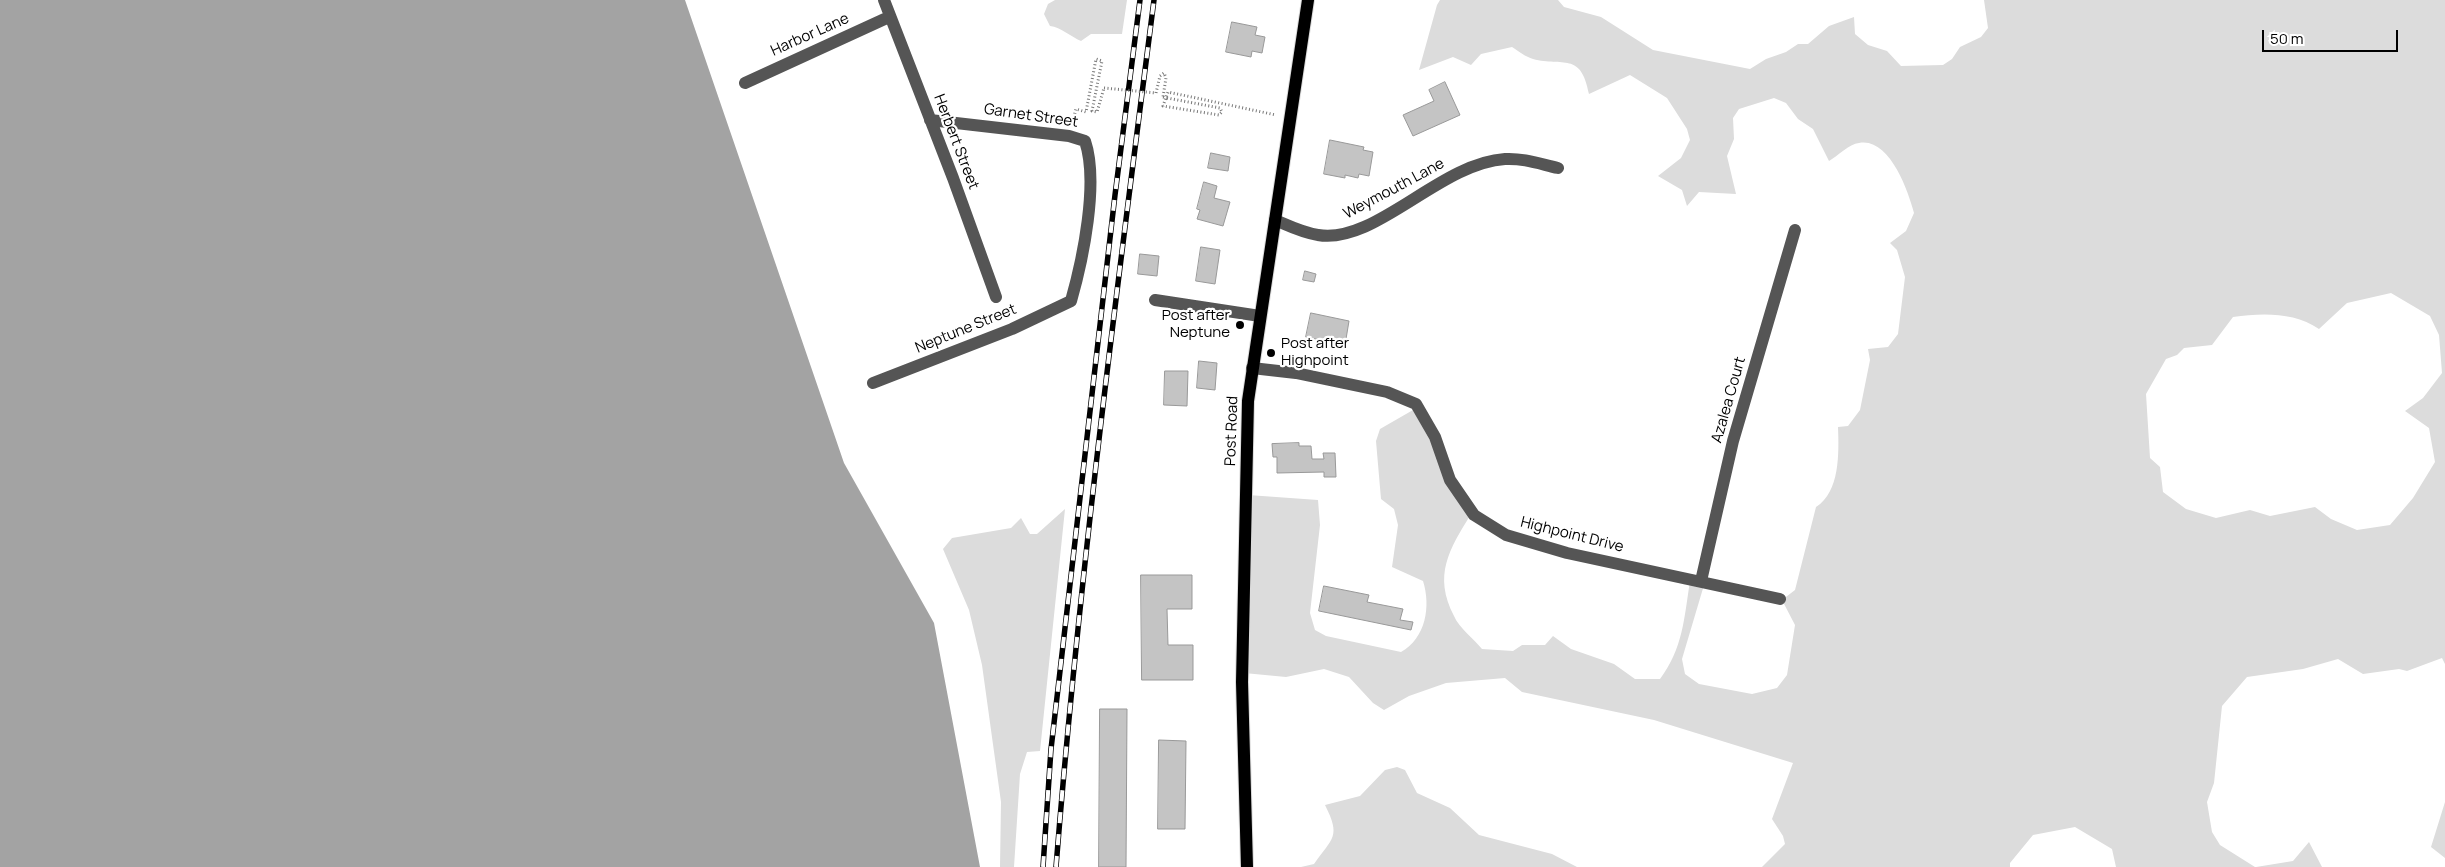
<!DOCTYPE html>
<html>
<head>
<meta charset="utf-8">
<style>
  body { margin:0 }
  #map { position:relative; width:2445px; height:867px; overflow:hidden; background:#fff; font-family:Manrope,sans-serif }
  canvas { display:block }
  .scale { position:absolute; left:2262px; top:30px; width:136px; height:22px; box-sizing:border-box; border:2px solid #000; border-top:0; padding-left:6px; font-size:15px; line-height:18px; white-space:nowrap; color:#000; -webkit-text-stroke:4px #fff; paint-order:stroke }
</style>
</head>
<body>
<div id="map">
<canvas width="2445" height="867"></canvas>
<div class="scale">50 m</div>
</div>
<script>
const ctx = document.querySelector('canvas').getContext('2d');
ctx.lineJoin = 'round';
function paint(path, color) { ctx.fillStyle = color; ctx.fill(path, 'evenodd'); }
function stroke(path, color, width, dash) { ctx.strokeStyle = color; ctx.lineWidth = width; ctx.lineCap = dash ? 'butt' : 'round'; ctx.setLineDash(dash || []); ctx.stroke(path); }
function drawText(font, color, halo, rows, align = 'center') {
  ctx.font = font + ' Manrope,sans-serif'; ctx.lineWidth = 4.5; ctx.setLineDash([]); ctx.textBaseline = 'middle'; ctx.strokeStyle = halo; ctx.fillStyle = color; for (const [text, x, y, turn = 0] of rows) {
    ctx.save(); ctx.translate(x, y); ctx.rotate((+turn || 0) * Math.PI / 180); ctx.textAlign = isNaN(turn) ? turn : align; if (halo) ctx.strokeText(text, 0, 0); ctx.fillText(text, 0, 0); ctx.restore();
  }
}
const green = new Path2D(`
  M1055,0H1127L1122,34H1091L1081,41C1071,37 1061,27 1050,26L1044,14L1048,4Z
  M1440,0H1558L1564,7L1601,17L1653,50L1750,69L1766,59L1786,52L1798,44H1808L1829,26L1854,17L1855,34L1868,45L1887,51L1901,66L1943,65L1952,59L1960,47L1981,37L1988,28L1984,0H2445V664L2442,658L2407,671L2399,669L2363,674L2338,659L2303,669L2247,677L2222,706L2214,783L2207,802L2212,832L2220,845L2255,867H2116L2112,849L2075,827L2033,835L2010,863V867H1762L1785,844L1783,836L1772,819L1793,763L1654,720L1522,692L1505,678L1446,683L1409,696L1384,710L1373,703L1349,677L1324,669L1286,677L1244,673L1248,495L1318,500L1320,525L1310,613L1315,630L1326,636L1401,652C1426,638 1431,606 1423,581L1392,567L1398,525L1394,509L1381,499L1376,441L1380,429L1413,410L1471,514C1449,550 1433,575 1454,616C1459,628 1474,639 1482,649L1513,651L1522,645H1545L1553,636L1571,649L1614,664L1635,679H1660C1683,648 1684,619 1690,581L1704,585L1682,659L1685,674L1699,684L1752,694L1777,688L1787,675L1795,625L1782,600L1795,590L1816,507C1840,492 1839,453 1838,427L1848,426L1860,410L1870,360L1868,349L1888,347L1898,334L1905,277L1897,250L1890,243L1906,231L1914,213C1908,190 1889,137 1859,143C1849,144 1838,156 1829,161L1813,129L1798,119L1786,103L1774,98L1739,109L1733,118L1734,139L1727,156L1736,194L1699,192L1687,206L1682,190L1658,176L1681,158L1690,140L1687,129L1667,98L1630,75L1589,94C1581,51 1563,67 1533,59C1526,57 1518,51 1512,47L1481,54L1471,65L1453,57L1419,70L1437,5ZM2391,293L2430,316L2439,335L2442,373L2423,398L2405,411L2429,428L2435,462L2413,498L2390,525L2357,530L2331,519L2315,507L2270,516L2250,510L2216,518L2186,509L2163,492L2160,467L2150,458L2146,394L2166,359L2177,355L2184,348L2212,345L2233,317C2262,313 2294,312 2319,329L2347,303Z
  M1065,509L1040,751L1027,752L1020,774L1014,867H1000L1001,802L982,665L969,610L943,549L952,538L1011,528L1021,518L1030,534H1037Z
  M1397,767L1405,770L1417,793L1450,808L1479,835L1552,854L1577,867H1301L1314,864C1333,837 1341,837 1325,805L1360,796L1385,770Z
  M2445,802V858L2431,847Z
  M2309,842L2322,867H2256L2293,861Z`);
const water = new Path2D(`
  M0,0H685L844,463L934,623L980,867H0Z`);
const building = new Path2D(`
  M1232,22L1257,27L1255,35L1265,37L1262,53L1252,51L1251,57L1226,52Z
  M1445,82L1460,115L1413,136L1403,115L1434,101L1429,90Z
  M1330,140L1364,147L1363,150L1373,152L1369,176L1359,174L1358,178L1345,175V178L1324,174Z
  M1211,153L1230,157L1228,171L1208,168Z
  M1204,182L1217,186L1214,198L1230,202L1223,226L1197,219L1200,210L1197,209Z
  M1201,247L1220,250L1215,284L1196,281Z
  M1140,254L1159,256L1157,276L1138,274Z
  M1305,271L1316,274L1314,282L1303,280Z
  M1311,313L1349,321L1345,345L1306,337Z
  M1199,361L1217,363L1215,390L1197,388Z
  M1165,371H1188L1187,406L1164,405Z
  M1299,443V446H1311L1312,459H1324L1323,453H1335L1336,477H1324V472L1277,473V457H1273L1272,444Z
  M1141,575H1192V609H1167L1168,645H1193V680H1142Z
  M1324,586L1369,595L1367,602L1403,609L1400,620L1413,622L1411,630L1319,611Z
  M1100,709H1127L1126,867H1099Z
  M1159,740L1186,741L1185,829H1158Z`);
const path = new Path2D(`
  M1156,93L1160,76L1164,73L1166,78L1163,97
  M1167,98L1220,108L1222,112L1219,115L1163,106L1168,92L1276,115
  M1072,124L1076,109L1086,112L1096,59L1102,61L1092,111L1097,112L1104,88`);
const minor = new Path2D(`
  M884,0L953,178L996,297
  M745,83L889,17
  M1275,220C1289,226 1303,233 1318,235C1375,245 1440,163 1505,159C1524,158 1540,164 1558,168
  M1155,300L1260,316
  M1252,368L1296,373L1387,392L1416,404L1435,437L1450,480L1474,515L1506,535L1567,553L1780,599
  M873,383L1012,329L1071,301C1083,259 1099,182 1085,141L1069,136L930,120
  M1701,581L1733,441L1795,230`);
const major = new Path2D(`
  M1247,867L1242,682L1248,401L1308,0`);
const rail = new Path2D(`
  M1043,867L1051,749L1115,195L1140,0
  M1056,867C1079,577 1117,289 1154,0`);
const pathBridge = new Path2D(`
  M1104,88L1156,93
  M1163,97L1167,98`);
const markers = [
  [1240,325,5,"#000"],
  [1271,353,5,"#000"]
];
const streetNames = [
  ["Harbor Lane",810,35,-24],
  ["Garnet Street",1031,116,8],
  ["Herbert Street",956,142,69],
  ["Weymouth Lane",1394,189,-28],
  ["Neptune Street",966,329,-22],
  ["Azalea Court",1729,400,-74],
  ["Post Road",1232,431,-88],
  ["Highpoint Drive",1572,535,14]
];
const poiNames = [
  ["Post after",1230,316],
  ["Neptune",1230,333],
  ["Post after",1281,344,"left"],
  ["Highpoint",1281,361,"left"]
];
paint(green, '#dcdcdc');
paint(water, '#a3a3a3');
paint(building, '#c4c4c4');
stroke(building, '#999', 1);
stroke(major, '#dbdbdb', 14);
stroke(path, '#777', 3, [1, 2.5]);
stroke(minor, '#555', 12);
stroke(major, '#000', 12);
stroke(rail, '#000', 5.5);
stroke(rail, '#fff', 4, [11]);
stroke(pathBridge, '#777', 3, [1, 2.5]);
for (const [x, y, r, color] of markers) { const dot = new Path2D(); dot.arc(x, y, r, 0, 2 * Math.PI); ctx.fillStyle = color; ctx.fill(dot); stroke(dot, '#fff', 2); }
drawText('15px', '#000', '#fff', streetNames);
drawText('15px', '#000', '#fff', poiNames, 'right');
</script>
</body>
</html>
